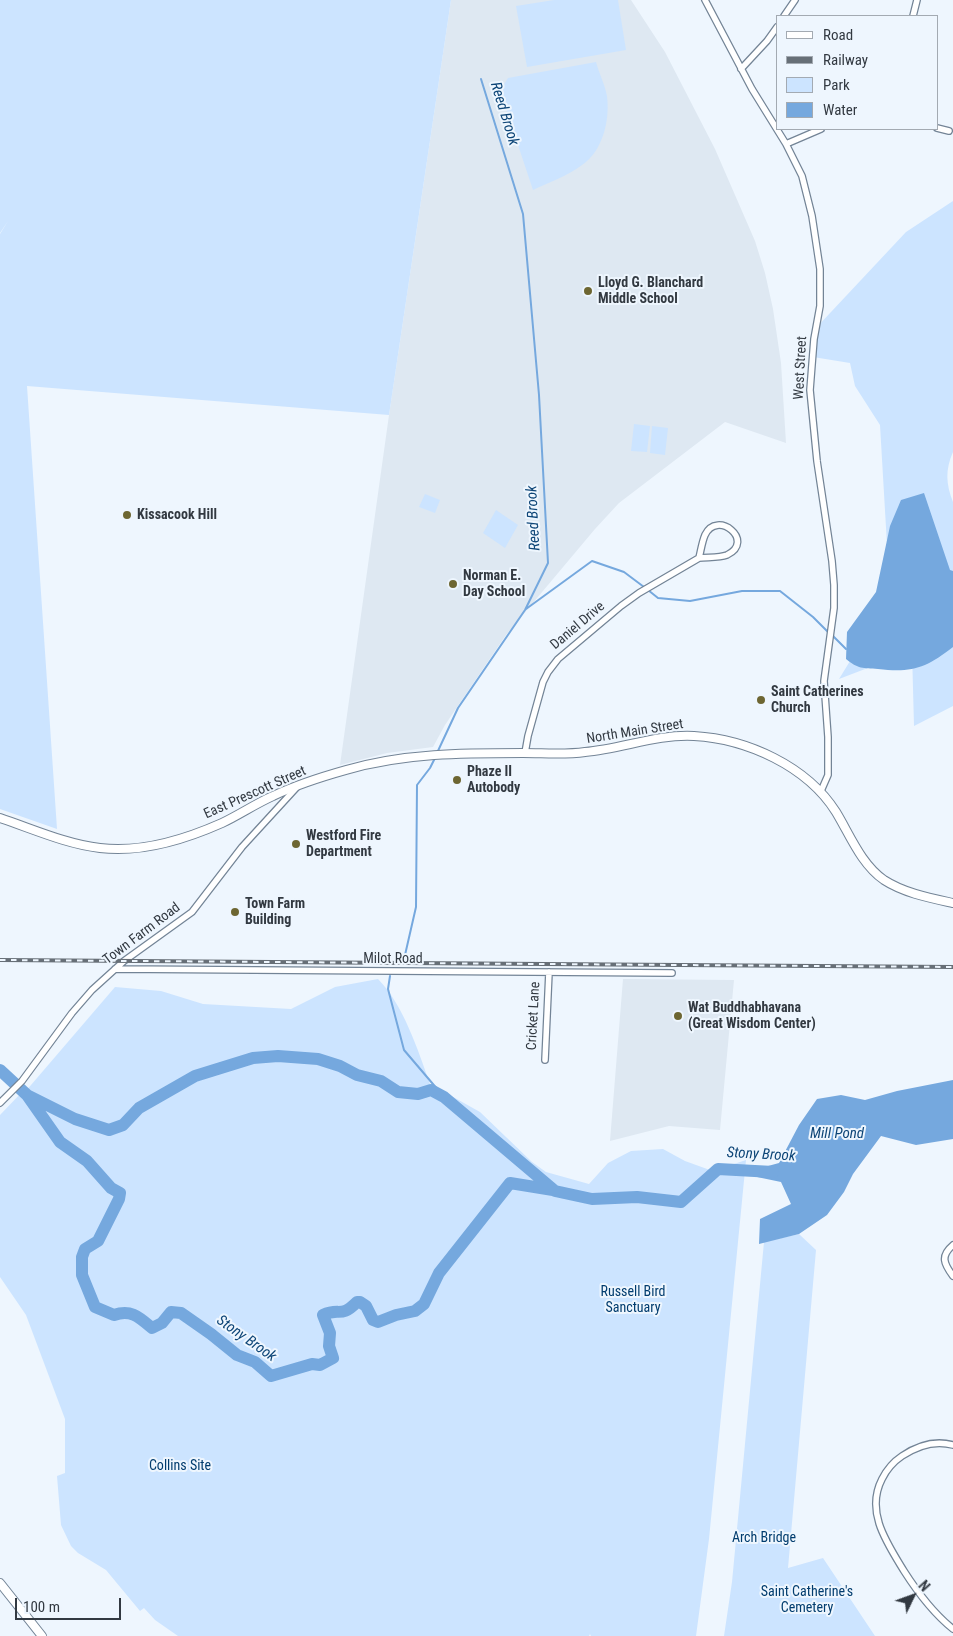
<!DOCTYPE html>
<html>
<head>
<meta charset="utf-8">
<style>
  body { margin:0 }
  #map { position:relative; width:953px; height:1636px; overflow:hidden; background:#eef6fe; font-family:"Roboto Condensed",sans-serif }
  canvas { display:block }
  .legend { position:absolute; left:776px; top:15px; width:162px; height:115px; box-sizing:border-box; background:#eef6fe; border:1px solid #a3aab2; margin:0; padding:6px 9px; list-style:none; font-size:15px; color:#323941 }
  .legend li { display:flex; align-items:center; gap:10px; height:25px }
  .legend b { width:25px; border:1px solid #a3aab2 }
  .north { position:absolute; left:888px; top:1571px; width:50px; height:50px; -webkit-text-stroke:4px #eef6fe; paint-order:stroke; rotate:48deg; font-size:14px; font-weight:700; line-height:20px; text-align:center; color:#323941 }
  .north::after { content:''; display:block; margin:auto; width:18px; height:22px; background:#323941; clip-path:polygon(50% 0,100% 100%,50% 72%,0 100%) }
  .scale { position:absolute; left:15px; top:1598px; width:106px; height:22px; box-sizing:border-box; border:2px solid #323941; border-top:0; padding-left:6px; font-size:15px; line-height:18px; white-space:nowrap; color:#323941; -webkit-text-stroke:4px #eef6fe; paint-order:stroke }
</style>
</head>
<body>
<div id="map">
<canvas width="953" height="1636"></canvas>
<ul class="legend">
<li><b style="height:6px;background:#fff"></b>Road</li>
<li><b style="height:6px;background:#676f77"></b>Railway</li>
<li><b style="height:14px;background:#cce4ff"></b>Park</li>
<li><b style="height:14px;background:#75a8de"></b>Water</li>
</ul>
<div class="north">N</div>
<div class="scale">100 m</div>
</div>
<script>
const ctx = document.querySelector('canvas').getContext('2d');
ctx.lineJoin = 'round';
function paint(path, color) { ctx.fillStyle = color; ctx.fill(path, 'evenodd'); }
function stroke(path, color, width, dash) { ctx.strokeStyle = color; ctx.lineWidth = width; ctx.lineCap = dash ? 'butt' : 'round'; ctx.setLineDash(dash || []); ctx.stroke(path); }
function drawText(font, color, halo, rows, align = 'center') {
  ctx.font = font + ' "Roboto Condensed",sans-serif'; ctx.lineWidth = 4; ctx.setLineDash([]); ctx.textBaseline = 'middle'; ctx.strokeStyle = halo; ctx.fillStyle = color; for (const [text, x, y, turn = 0] of rows) {
    ctx.save(); ctx.translate(x, y); ctx.rotate((+turn || 0) * Math.PI / 180); ctx.textAlign = isNaN(turn) ? turn : align; if (halo) ctx.strokeText(text, 0, 0); ctx.fillText(text, 0, 0); ctx.restore();
  }
}
const built = new Path2D(`
  M451,0H631L665,52L715,149L755,241L765,273L773,309L781,363L786,443L725,422L619,503L595,529L506,635L445,725L433,747L387,753L340,765L389,415Z
  M623,979L734,980L720,1130L669,1126L610,1141Z`);
const green = new Path2D(`
  M0,0H451L389,415L27,386L57,829L0,809V234L8,221L0,233Z
  M554,0H618L626,50L527,67L516,6Z
  M596,62C599,73 605,85 607,96C610,120 603,151 582,165C567,176 550,182 533,190L500,91L508,78Z
  M953,201V452C945,470 946,484 953,502V706L914,726L912,651L839,679L890,596L880,425L855,386L850,363L813,357L816,328L906,232Z
  M634,424L650,426L647,452L631,451Z
  M652,426L668,428L665,455L650,453Z
  M425,494L440,500L435,513L419,507Z
  M496,510L518,525L505,548L483,533Z
  M378,979C403,1004 418,1050 430,1084L480,1112L532,1162L546,1172L589,1184L608,1163L631,1151L663,1149L685,1161L721,1174L731,1165L746,1160L709,1539L696,1636H591L590,1634L589,1636H178L155,1620L144,1608L140,1611L106,1570L78,1553L71,1546L61,1525L57,1476L65,1473V1419L26,1315L0,1277V1115L23,1091L25,1092L115,987L161,991L203,1004L291,1009L335,987Z
  M799,1234L816,1250L788,1568L823,1558L875,1636H724L732,1582L764,1242Z`);
const water = new Path2D(`
  M924,493L950,570L953,571V647C926,668 912,673 878,669C863,668 858,669 846,659L847,632L876,592L890,526L901,500Z
  M953,1080V1139L916,1145L881,1136L853,1174L844,1192L827,1215L799,1234L759,1244L760,1219L791,1204L781,1182L757,1177V1169L779,1163L799,1125L817,1099L841,1095L865,1100L897,1091Z`);
const stream = new Path2D(`
  M648,590L658,598L690,601L742,591H780L813,617L828,632
  M526,609L592,561L624,572L644,587
  M832,635L846,649
  M437,753L458,708L525,610L548,563L539,395L523,214L481,79
  M405,955L416,907L417,785L430,768L435,758
  M390,976L388,989L404,1050L444,1097`);
const river = new Path2D(`
  M0,1070L27,1095L75,1119L109,1130L123,1125L139,1108L195,1076L253,1058L278,1056L318,1059L340,1066L357,1075L381,1081L398,1092L418,1094L431,1090L444,1097L555,1191L592,1199L637,1197L681,1202L718,1169L773,1172
  M27,1095L60,1142L87,1161L111,1188L120,1193L119,1199L98,1241L85,1249L82,1257V1275L95,1307L114,1315C131,1309 139,1317 152,1328L162,1323L171,1312L181,1313L211,1334L237,1355L255,1362L271,1376L312,1364L320,1365L333,1358L329,1346L330,1333L323,1315C340,1307 340,1319 357,1302H360L366,1306L373,1320L378,1322L396,1315L415,1311L424,1304L439,1273L510,1183L553,1190`);
const minor = new Path2D(`
  M705,0L752,89L786,144L802,176L812,216L820,269V306L814,339L810,390L817,461L832,561L834,585V608L824,681L828,737V775L821,791
  M784,16L795,0
  M913,16L917,0
  M741,69L767,41L777,27
  M937,128L949,131
  M786,144L821,129
  M525,753L528,736L543,682L548,672L558,659L621,606L639,593L699,558C701,550 702,542 705,535C717,509 756,541 727,555C719,558 708,557 699,558
  M115,969L672,973
  M545,1060L549,972
  M0,1103L22,1081L72,1013L92,990L124,961L192,912L242,847L297,787
  M953,1245C940,1256 944,1264 953,1276
  M953,1445C935,1440 917,1446 902,1456C893,1462 887,1469 882,1479C865,1512 887,1543 904,1571C918,1593 933,1613 953,1629`);
const secondary = new Path2D(`
  M0,818C33,829 66,844 100,848C140,853 186,839 222,823C239,815 255,804 273,796C296,785 321,777 346,770C404,753 464,753 523,753C544,753 565,755 585,752C622,749 656,734 694,736C747,739 807,766 836,812C850,835 861,864 884,880C904,893 930,898 953,903
  M0,1583L42,1636`);
const rail = new Path2D(`
  M0,960L953,967`);
const markers = [
  [588,291,5,"#6d6632"],
  [127,515,5,"#6d6632"],
  [453,584,5,"#6d6632"],
  [761,700,5,"#6d6632"],
  [457,780,5,"#6d6632"],
  [296,844,5,"#6d6632"],
  [235,912,5,"#6d6632"],
  [678,1016,5,"#6d6632"]
];
const poiNames = [
  ["Lloyd G. Blanchard",598,283],
  ["Middle School",598,299],
  ["Kissacook Hill",137,515],
  ["Norman E.",463,576],
  ["Day School",463,592],
  ["Saint Catherines",771,692],
  ["Church",771,708],
  ["Phaze II",467,772],
  ["Autobody",467,788],
  ["Westford Fire",306,836],
  ["Department",306,852],
  ["Town Farm",245,904],
  ["Building",245,920],
  ["Wat Buddhabhavana",688,1008],
  ["(Great Wisdom Center)",688,1024]
];
const streetNames = [
  ["West Street",801,368,-87],
  ["Daniel Drive",578,626,-40],
  ["North Main Street",635,732,-9],
  ["East Prescott Street",255,793,-24],
  ["Town Farm Road",142,934,-37],
  ["Milot Road",393,959],
  ["Cricket Lane",534,1016,-87]
];
const parkNames = [
  ["Russell Bird",633,1292],
  ["Sanctuary",633,1308],
  ["Collins Site",180,1466],
  ["Arch Bridge",764,1538],
  ["Saint Catherine's",807,1592],
  ["Cemetery",807,1608]
];
const waterNames = [
  ["Reed Brook",504,114,73],
  ["Reed Brook",534,518,-93],
  ["Mill Pond",837,1134],
  ["Stony Brook",761,1155,3],
  ["Stony Brook",246,1339,35]
];
paint(built, '#dee8f2');
paint(green, '#cce4ff');
paint(water, '#75a8de');
stroke(stream, '#75a8de', 2);
stroke(river, '#75a8de', 12);
stroke(minor, '#738496', 8);
stroke(secondary, '#738496', 10);
stroke(minor, '#fff', 5.5);
stroke(secondary, '#fff', 8);
stroke(rail, '#676f77', 4);
stroke(rail, '#eef6fe', 2, [5.5]);
for (const [x, y, r, color] of markers) { const dot = new Path2D(); dot.arc(x, y, r, 0, 2 * Math.PI); ctx.fillStyle = color; ctx.fill(dot); stroke(dot, '#eef6fe', 2); }
drawText('bold 14px', '#323941', '#eef6fe', poiNames, 'left');
drawText('14px', '#323941', '#eef6fe', streetNames);
drawText('14px', '#013c6e', '#eef6fe', parkNames);
drawText('italic 15px', '#0d4577', '#eef6fe', waterNames);
</script>
</body>
</html>
